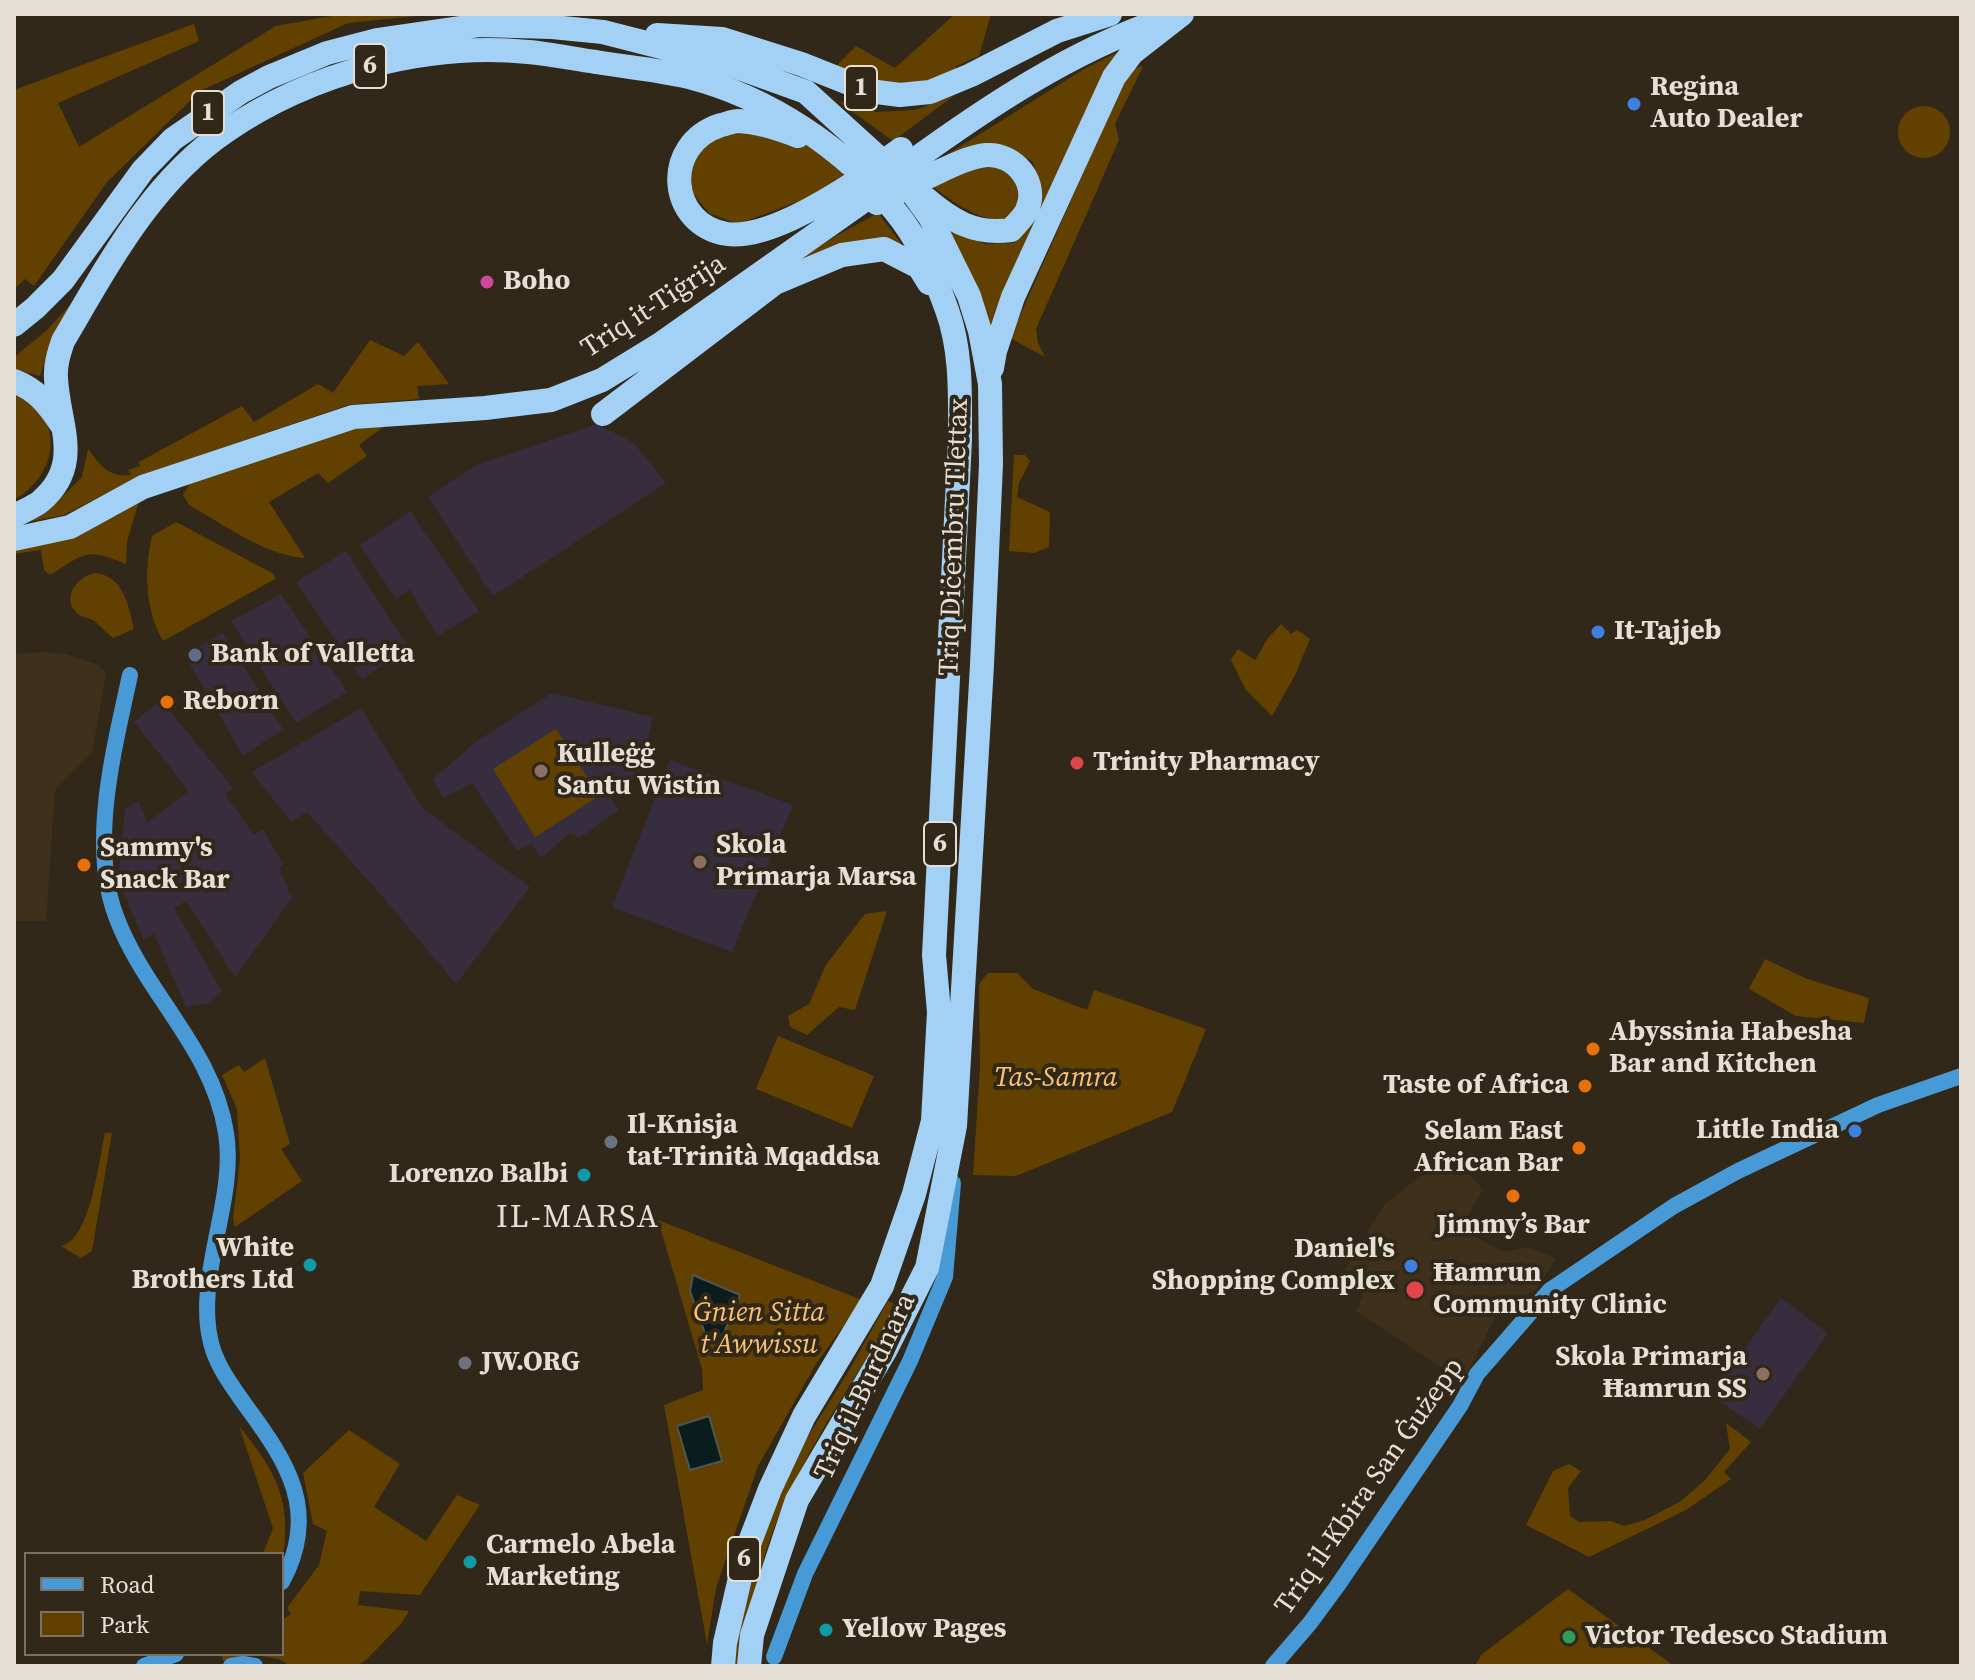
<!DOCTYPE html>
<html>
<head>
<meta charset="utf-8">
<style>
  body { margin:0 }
  #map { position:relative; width:1975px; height:1680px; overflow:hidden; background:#32281a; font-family:"Source Serif 4",serif }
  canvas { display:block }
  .frame { position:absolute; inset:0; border:16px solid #e5dfd6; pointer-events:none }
  .legend { position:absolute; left:24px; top:1552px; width:260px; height:104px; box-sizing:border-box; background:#32281a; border:2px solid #7a7165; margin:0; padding:10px 14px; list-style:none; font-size:24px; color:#e5dfd6 }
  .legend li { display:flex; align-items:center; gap:16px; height:40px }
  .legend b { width:40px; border:2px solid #7a7165 }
</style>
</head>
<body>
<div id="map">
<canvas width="1975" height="1680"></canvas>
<div class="frame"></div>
<ul class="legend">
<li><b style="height:10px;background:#489ad7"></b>Road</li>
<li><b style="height:22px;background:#624100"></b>Park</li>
</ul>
</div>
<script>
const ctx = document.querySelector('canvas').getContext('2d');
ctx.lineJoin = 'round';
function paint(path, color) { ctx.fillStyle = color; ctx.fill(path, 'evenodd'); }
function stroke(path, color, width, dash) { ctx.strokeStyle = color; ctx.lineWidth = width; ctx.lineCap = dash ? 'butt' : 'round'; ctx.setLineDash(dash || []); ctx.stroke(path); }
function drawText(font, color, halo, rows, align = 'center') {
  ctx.font = font + ' "Source Serif 4",serif'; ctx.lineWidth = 8; ctx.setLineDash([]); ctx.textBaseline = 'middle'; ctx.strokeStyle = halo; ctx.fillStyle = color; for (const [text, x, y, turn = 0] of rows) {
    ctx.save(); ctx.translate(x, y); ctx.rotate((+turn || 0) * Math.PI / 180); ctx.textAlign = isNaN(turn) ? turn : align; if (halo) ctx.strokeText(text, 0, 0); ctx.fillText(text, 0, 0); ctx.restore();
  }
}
const built = new Path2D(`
  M45,652L65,654L99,665L106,674L92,753L55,790L46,921H14V654Z
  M1449,1153L1483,1189L1461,1229L1504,1252L1527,1247L1556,1258L1536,1290L1498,1311L1463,1382L1356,1311L1363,1295L1341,1277L1384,1205Z`);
const industrial = new Path2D(`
  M597,424L634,443L666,483L493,596L428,497L476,465Z
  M410,511L479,611L438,636L410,590L396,599L360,545Z
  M346,551L409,648L362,679L296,582Z
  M281,594L347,692L296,723L231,621Z
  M223,633L283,729L243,756L184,654Z
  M161,700L233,788L225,794L254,835L263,829L283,864L279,868L292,898L235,977L186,901L174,908L222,992L208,1003L186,1007L154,934L144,940L122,890L119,872L125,809L139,801L147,823L189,791L134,722Z
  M361,708L423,809L530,887L456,984L382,896L307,812L291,822L252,772Z`);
const education = new Path2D(`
  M552,693L653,717L638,780L610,776L599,784L619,810L579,838L570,833L541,858L531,843L517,851L472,783L443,798L433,779L477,741Z
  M670,760L793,805L732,952L612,907Z
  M1781,1298L1828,1333L1760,1429L1711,1396Z`);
const green = new Path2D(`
  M343,14L416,16L348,23L200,91L107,182L34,286L25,279L14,289V90L194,24L199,41L58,103L79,147L276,26Z
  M955,14H991L979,56L956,66L957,74C905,89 884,88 833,69L856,46L895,68Z
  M1122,50L990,338L947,229L985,244L1014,243L1032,223L1040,187L1033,162L1011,149L945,156L1084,69Z
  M1143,66L1115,124L1119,140L1036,329L1038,343L1045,357L1010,338L1129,70Z
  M955,95L893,141L838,101L876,112L915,110Z
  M1898 132a26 26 0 1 1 52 0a26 26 0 1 1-52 0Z
  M731,129C772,133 820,139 844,176L824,192L738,224L709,213L692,193L689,164L705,141Z
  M998,164L1014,169L1025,202C1021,206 1017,212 1012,215C990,231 950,199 932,186L971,167Z
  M878,213L901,243L846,248L778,274L836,236Z
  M76,299L54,335L40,376L14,369V357L45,332Z
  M370,340L404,356L418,342L449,384L417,386L419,399L348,405L144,474L64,515L22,523L58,501L82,477L88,449C100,465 109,478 131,475L128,470L140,466L139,462L242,406L254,422L318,384L333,393Z
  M14,390L19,392C27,400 40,410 45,420C61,451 41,485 14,500Z
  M386,425L359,445L367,456L328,483L318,473L269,502L305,558C266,556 223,524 189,505L183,495L190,483L359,427Z
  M1014,455H1025L1030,461L1019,483L1017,497L1050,512L1049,547L1034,553L1009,551Z
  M139,501L127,541L126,564C87,547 85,553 50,575L44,570L41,550L14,554V548C51,544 79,531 112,514L116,516Z
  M176,522L274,574L275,579L163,641C145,610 144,570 152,536Z
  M95,573C124,576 128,605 134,629L113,638C106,633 100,625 93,620C87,617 80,617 76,612C61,596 79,576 95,573Z
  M1281,624L1291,634L1297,630L1310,639L1295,675L1272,716L1246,690L1231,660L1238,649L1255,660L1268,638Z
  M556,729L599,796L535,837L493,769Z
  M887,911L855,1010L839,1007L807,1035L790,1027L788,1016L809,1004L826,965L865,914Z
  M1765,959L1807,979L1869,998L1864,1023L1796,1016L1749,989Z
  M988,973H1017L1033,989L1087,1010L1094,990L1206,1029L1172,1112L1016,1176L973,1175L980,1068L979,984Z
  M778,1036L874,1076L852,1128L756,1089Z
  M265,1058L290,1144L281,1149L302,1181L235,1227L233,1219L240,1159L237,1109L222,1075L239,1065L244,1072Z
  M105,1133H112L92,1251L81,1258L61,1246C91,1240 99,1159 105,1133Z
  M658,1220L862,1300L816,1364L758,1466L716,1588L707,1644L664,1405L703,1390L702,1369Z
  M888,1301L899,1306C856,1377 807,1447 776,1523C757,1569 751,1618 743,1666H734L746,1580L790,1465L847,1374Z
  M1726,1423L1751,1442L1724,1472L1731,1479L1686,1510L1589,1557L1526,1525L1553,1471L1569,1464L1581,1471L1568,1488L1570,1516L1579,1522L1611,1521L1624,1526L1645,1520L1681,1501L1705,1480L1730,1449Z
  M239,1426C263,1456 284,1483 285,1523C285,1535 286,1544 282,1555L263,1554L273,1528Z
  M349,1430L400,1464L374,1507L426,1541L457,1495L480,1505L420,1595L360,1591L358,1605L409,1611L401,1624L366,1660L357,1666H291L279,1659L250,1654L223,1661L221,1654H282V1620L291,1614L287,1608L319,1565L327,1531L313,1524L303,1473Z
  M1568,1589L1674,1666H1475L1481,1655Z`);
const water = new Path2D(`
  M693,1275L740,1295L723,1335L706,1336L690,1291Z
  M709,1416L722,1461L690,1470L677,1426Z`);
const secondary = new Path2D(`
  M130,675C114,750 88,846 117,919C147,996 213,1049 226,1133C237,1200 194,1277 211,1343C217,1367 232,1386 246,1406C288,1463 320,1512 282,1582
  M774,1657L805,1574L910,1361L945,1277L953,1183
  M144,1666L176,1654
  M231,1666L243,1664L255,1666
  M1273,1666L1310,1623L1338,1585L1460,1406L1477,1374L1550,1290L1674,1206L1738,1171L1878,1105L1961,1076`);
const highway = new Path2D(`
  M657,35L722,39L801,64L869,91L900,95L930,92L971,75L1057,31L1110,14
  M798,136C780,129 758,122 738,121C732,121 727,124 721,125C661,144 668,225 727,234C764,239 821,204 851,185
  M910,163C987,107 1070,52 1161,20
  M921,180C942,171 963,158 986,155C1015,153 1039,183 1027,210C1024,217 1016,224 1011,230C974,235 952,221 925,198
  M14,325L35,308L63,280L143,170L173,139L241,92L269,77L327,53L377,40L480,25L552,27L603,32L728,64L806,92L904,181L930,217L969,296L980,331L990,384L991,464L982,665L955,1126L927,1268L885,1351L797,1500L752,1635L749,1666
  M992,368L995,351L1013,297L1114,77L1132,53L1182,14
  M14,381C37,390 48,404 61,424
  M603,414L775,283L842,255L884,249L919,267L929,283
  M14,516C23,511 34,507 41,501C84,464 58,424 56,378C55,365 59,353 63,341C108,265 151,182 226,131C311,73 425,42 528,52C551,54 574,59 596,62C627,67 659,70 689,77C767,97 845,148 895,211C918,239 935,276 947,310C962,351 960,397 960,440L934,955L939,1012L933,1121L914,1194L882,1286L804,1416L770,1489L746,1552L725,1643L723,1666
  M14,539L70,527L143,487L353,417L485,408L551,400L602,380L659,345L866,199`);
const highwayBridge = new Path2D(`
  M851,185L901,149
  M866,199L910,163
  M877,203L921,180`);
const markers = [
  [1634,104,8,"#3f7fe0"],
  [487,282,8,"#d1479c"],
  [1598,632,8,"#3f7fe0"],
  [195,655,8,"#5c6f8a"],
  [167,702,8,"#e8710a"],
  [1077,763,8,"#e0444e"],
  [541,771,8,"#8d6e63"],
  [700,862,8,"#8d6e63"],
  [84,865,8,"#e8710a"],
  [1593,1049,8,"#e8710a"],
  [1585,1086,8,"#e8710a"],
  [1855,1131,8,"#3f7fe0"],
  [611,1142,8,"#6b7280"],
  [1579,1148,8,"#e8710a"],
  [584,1175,8,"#0f9aa8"],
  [1513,1196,8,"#e8710a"],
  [310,1265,8,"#0f9aa8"],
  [1411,1266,8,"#3f7fe0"],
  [1415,1290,10,"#e0444e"],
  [465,1363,8,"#6b7280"],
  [1763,1374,8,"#8d6e63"],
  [470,1562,8,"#0f9aa8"],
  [826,1630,8,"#0f9aa8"],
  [1569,1637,8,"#2e9e5b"]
];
const shields = [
  [370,66,32],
  [861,88,32],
  [208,113,32],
  [940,844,32],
  [744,1559,32]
];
const shieldNames = [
  ["6",370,66],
  ["1",861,88],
  ["1",208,113],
  ["6",940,844],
  ["6",744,1559]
];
const poiNames = [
  ["Regina",1650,88],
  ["Auto Dealer",1650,120],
  ["Boho",503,282],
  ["It-Tajjeb",1614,632],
  ["Bank of Valletta",211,655],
  ["Reborn",183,702],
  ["Kulleġġ",557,755],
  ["Santu Wistin",557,787],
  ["Trinity Pharmacy",1093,763],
  ["Skola",716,846],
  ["Primarja Marsa",716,878],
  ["Sammy's",100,849],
  ["Snack Bar",100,881],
  ["Abyssinia Habesha",1609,1033],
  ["Bar and Kitchen",1609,1065],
  ["Taste of Africa",1569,1086,"right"],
  ["Il-Knisja",627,1126],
  ["tat-Trinità Mqaddsa",627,1158],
  ["Little India",1839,1131,"right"],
  ["Selam East",1563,1132,"right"],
  ["African Bar",1563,1164,"right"],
  ["Lorenzo Balbi",568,1175,"right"],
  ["Jimmy’s Bar",1513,1226,"center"],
  ["White",294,1249,"right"],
  ["Brothers Ltd",294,1281,"right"],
  ["Daniel's",1395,1250,"right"],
  ["Shopping Complex",1395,1282,"right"],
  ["Ħamrun",1433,1274],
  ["Community Clinic",1433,1306],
  ["Skola Primarja",1747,1358,"right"],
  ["Ħamrun SS",1747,1390,"right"],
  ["JW.ORG",481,1363],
  ["Carmelo Abela",486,1546],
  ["Marketing",486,1578],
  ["Yellow Pages",842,1630],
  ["Victor Tedesco Stadium",1585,1637]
];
const streetNames = [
  ["Triq it-Tiġrija",654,307,-33],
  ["Triq Diċembru Tlettax",955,537,-88],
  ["Triq il-Burdnara",866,1387,-65],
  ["Triq il-Kbira San Ġużepp",1370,1487,-55]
];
const parkNames = [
  ["Tas-Samra",1056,1079],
  ["Ġnien Sitta",759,1314],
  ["t'Awwissu",759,1346]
];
const quarterNames = [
  ["IL-MARSA",578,1219]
];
paint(built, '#3e301b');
paint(industrial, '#372d3d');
paint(education, '#362e3e');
paint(green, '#624100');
paint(water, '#0b1c1c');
stroke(water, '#4c5654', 2);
stroke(secondary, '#489ad7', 16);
stroke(highway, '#a3d1f6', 24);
stroke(highwayBridge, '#a3d1f6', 24);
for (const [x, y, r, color] of markers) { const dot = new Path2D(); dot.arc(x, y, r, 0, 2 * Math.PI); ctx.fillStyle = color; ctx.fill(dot); stroke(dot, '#32281a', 3); }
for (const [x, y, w] of shields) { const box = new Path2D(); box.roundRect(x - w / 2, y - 22, w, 44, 6); ctx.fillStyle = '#32281a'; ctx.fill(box); stroke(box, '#e5dfd6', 2); }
drawText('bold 26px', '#e5dfd6', null, shieldNames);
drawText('bold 28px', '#e5dfd6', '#32281a', poiNames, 'left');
drawText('28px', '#e5dfd6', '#32281a', streetNames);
drawText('italic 28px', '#f8c370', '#32281a', parkNames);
ctx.letterSpacing = '2px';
drawText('32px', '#e5dfd6', '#32281a', quarterNames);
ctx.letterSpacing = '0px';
</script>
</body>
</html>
